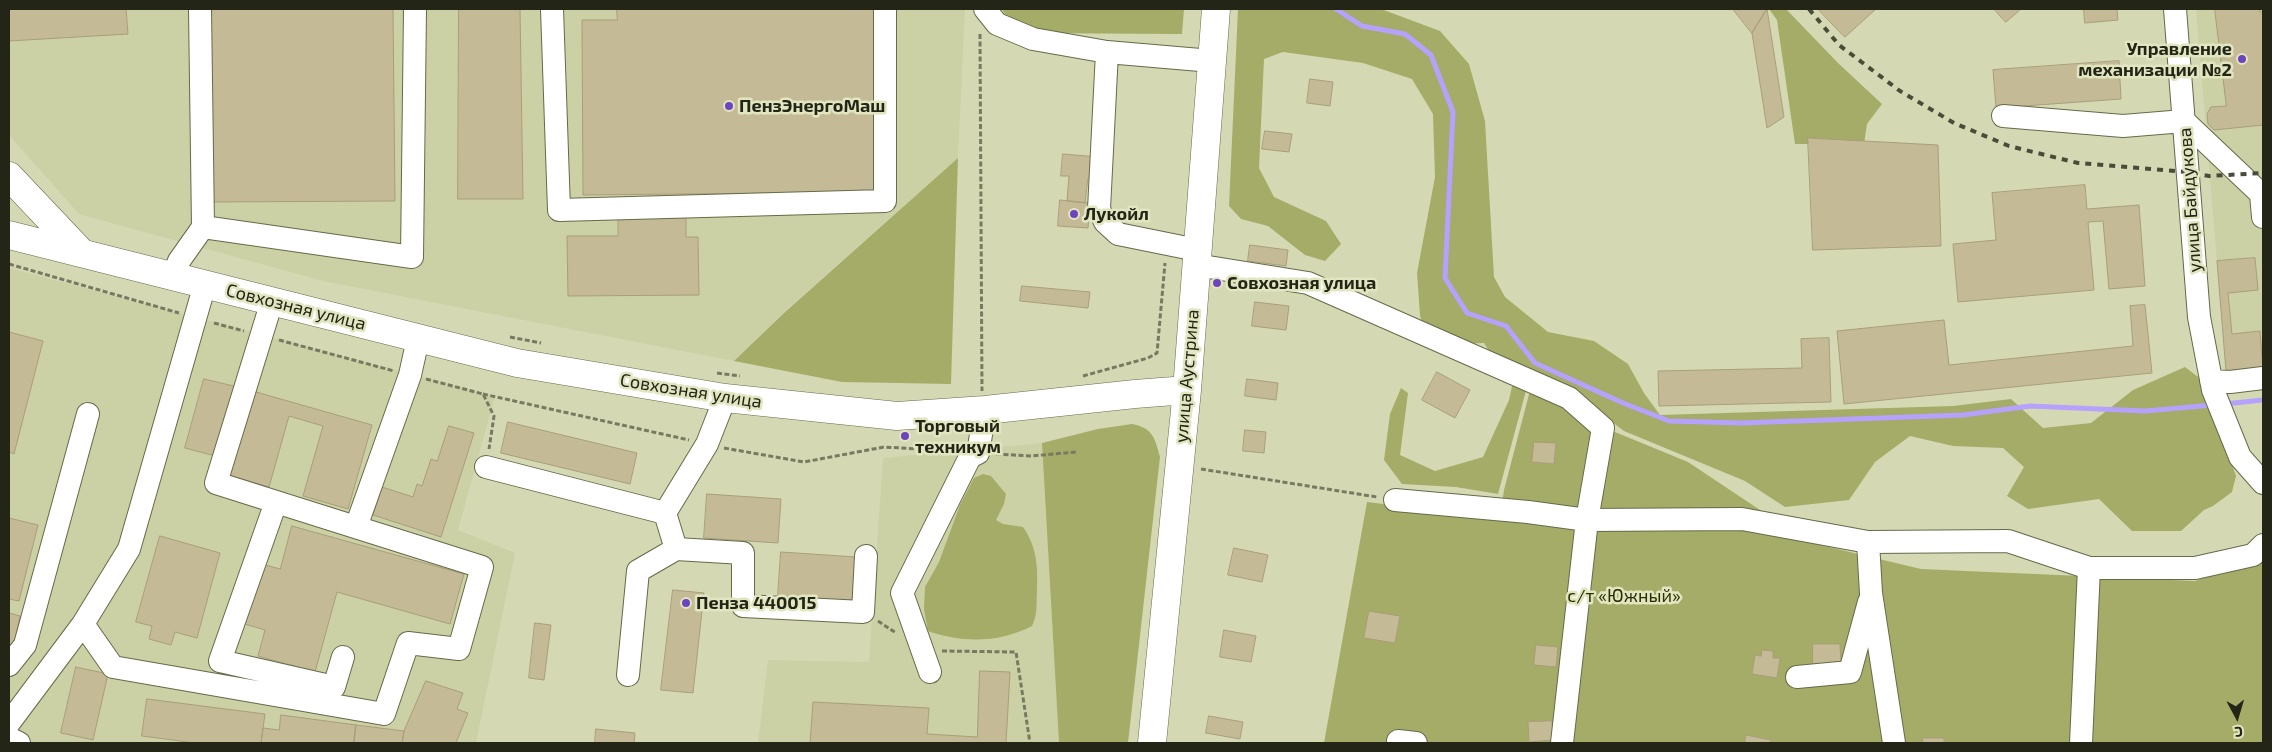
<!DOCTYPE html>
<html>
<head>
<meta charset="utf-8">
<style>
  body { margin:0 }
  #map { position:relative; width:2272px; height:752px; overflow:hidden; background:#d4d9b4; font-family:"Exo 2",sans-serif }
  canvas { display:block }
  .frame { position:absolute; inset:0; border:10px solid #232516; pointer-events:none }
  .north { position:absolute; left:2212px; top:692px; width:50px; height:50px; -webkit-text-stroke:4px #e1e6c0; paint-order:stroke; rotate:174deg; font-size:14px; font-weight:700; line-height:20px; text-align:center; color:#232516 }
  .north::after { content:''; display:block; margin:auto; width:18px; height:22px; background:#232516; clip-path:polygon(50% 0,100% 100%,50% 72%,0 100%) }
</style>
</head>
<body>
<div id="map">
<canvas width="2272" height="752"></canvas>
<div class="frame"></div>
<div class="north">С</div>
</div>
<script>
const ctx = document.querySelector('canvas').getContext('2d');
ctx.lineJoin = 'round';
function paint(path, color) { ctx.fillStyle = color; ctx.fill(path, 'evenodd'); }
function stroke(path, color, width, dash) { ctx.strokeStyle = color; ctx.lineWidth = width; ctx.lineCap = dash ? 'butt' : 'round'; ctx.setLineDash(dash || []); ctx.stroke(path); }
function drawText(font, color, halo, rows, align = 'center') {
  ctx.font = font + ' "Exo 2",sans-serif'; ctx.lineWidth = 5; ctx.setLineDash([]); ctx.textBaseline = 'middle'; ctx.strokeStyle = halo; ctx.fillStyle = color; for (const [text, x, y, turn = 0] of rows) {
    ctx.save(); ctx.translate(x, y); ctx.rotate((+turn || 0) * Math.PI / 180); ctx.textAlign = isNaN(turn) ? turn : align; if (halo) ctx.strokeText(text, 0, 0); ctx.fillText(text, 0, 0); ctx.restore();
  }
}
const built = new Path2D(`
  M9,9H965L958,158L784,312L734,361L323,281L79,214L9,135Z
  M2196,9H2263V368L2226,371Z
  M9,268L495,396L458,530L515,553L476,743H9Z
  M1042,443L1059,743H758L768,660L869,662L883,458Z`);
const green = new Path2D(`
  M1002,9H1184L1182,34L1016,33Z
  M1238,9H1381L1440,31L1469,64L1485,121L1494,277L1505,297L1548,332L1594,341L1628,364L1644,393L1660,415L1953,406L2011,399L2043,428L2091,423L2133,390L2185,367L2202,380L2236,476L2232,492L2213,506L2204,510L2181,531H2132L2099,499L2028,509L2007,496L2024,467L2003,448L1953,446L1910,436L1875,462L1849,500L1785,507L1745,481L1624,431L1577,395L1530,376L1498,494L1456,487L1402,484L1384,460L1390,414L1401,388L1408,393L1400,455L1435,471L1483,457L1509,400L1513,382L1499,366L1484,343L1455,344L1426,339L1420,315L1417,273L1435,177L1433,114L1412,79L1363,63L1283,52L1264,59L1259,168L1274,197L1326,221L1341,244L1325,261L1305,255L1268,226L1241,219L1229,206Z
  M1769,9H1786L1838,63L1882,104L1867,124L1864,144H1795L1777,20Z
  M958,158L951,384L842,382L734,361L784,313Z
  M1533,379L1576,397L1615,432L1688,462L1808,542L1921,569L2195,581L2263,558V743H1324L1367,502L1500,518L1504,490Z
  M1132,424C1153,428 1155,438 1160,457L1128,743H1059L1042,443L1098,429Z
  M983,474L991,476L1006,494L1004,504L996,520L1003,524L1023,527C1037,547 1038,567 1037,591C1036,604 1038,614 1032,626C999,643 962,643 928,631L924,609L925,587L939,562L960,505L974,478Z`);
const stream = new Path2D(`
  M1336,9L1362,26L1405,34L1431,55L1453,112L1445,278L1467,313L1506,326L1535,363L1623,403L1669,421L1742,423L1963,415L2030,406L2145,411L2213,405
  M2224,404L2263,400`);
const building = new Path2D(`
  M9,9H126L128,34L9,41Z
  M209,9H393L395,201L210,202Z
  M459,9H520L523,199H458Z
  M617,9H874L876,192L583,195L582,20H617Z
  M1733,9H1767L1752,33Z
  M1767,9L1784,117L1767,128L1752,33Z
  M1818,9H1876L1845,37Z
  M1994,9H2021L2006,22Z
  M2084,9H2117L2118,20L2085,23Z
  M2215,9H2260V12H2263V125L2214,130L2208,124L2207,114L2211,107L2226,106Z
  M2119,61L2121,99L1996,108L1993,70Z
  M1310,79L1333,82L1330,106L1307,103Z
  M1265,131L1292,134L1289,152L1262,149Z
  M1808,138L1938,145L1941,246L1813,250Z
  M1063,154L1098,157L1095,179L1088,178L1085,203L1067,201L1069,176H1061Z
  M2085,185L2087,209L2139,205L2145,286L2109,289L2103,221L2088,222L2094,290L1958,302L1953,244L1996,240L1992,193Z
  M1060,200L1090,203L1088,228L1058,226Z
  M686,217V237H698L699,295L568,296L567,236H618V218Z
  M1250,245L1288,250L1286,266L1248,261Z
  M2255,258L2258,290L2228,293L2232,334L2260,331L2263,368L2226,371L2217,261Z
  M1022,286L1090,292L1088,308L1020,301Z
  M1255,302L1289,306L1286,330L1252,326Z
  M2145,305L2152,373L1844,404L1837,331L1944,320L1949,365L2133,346L2130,306Z
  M9,332L43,341L14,454L9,452Z
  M1829,338L1831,402L1659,406L1658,371L1802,368L1801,339Z
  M1437,372L1470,390L1455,418L1422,400Z
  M204,379L238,387L219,457L185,448Z
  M1247,379L1278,383L1276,400L1245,396Z
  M249,390L372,425L348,509L303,496L323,426L289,416L269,487L225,474Z
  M508,422L637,453L630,484L501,453Z
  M449,426L474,433L441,537L373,515L382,487L413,497L417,484L422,486L431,459L437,461Z
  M1245,430L1266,432L1264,453L1243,451Z
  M1534,442L1556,443L1554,464L1532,462Z
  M707,494L781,499L778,543L704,538Z
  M9,518L38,525L19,601L9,599Z
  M292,526L464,574L450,624L337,592L315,672L258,656L265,630L245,624L262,564L280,569Z
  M160,536L220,553L197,638L175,632L171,645L149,639L152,626L136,622Z
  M1234,548L1268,555L1262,582L1228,575Z
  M781,552L856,557L853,601L778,596Z
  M673,590L704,593L693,693L661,690Z
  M1369,611L1400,616L1395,643L1364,638Z
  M9,613L20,616L13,649L9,648Z
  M535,623L551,625L544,680L529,678Z
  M1224,630L1256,636L1251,662L1220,657Z
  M1813,644H1840L1841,663L1813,664Z
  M1536,645L1558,647L1556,667L1534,665Z
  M1762,650L1773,651V658H1780L1777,678L1752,674L1755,655L1761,656Z
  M76,667L108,674L93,740L61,733Z
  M980,671L1010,672L1006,743H810L813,702L929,708L927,734L977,737Z
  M426,681L463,693L457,709L468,713L456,743H402L404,731Z
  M147,699L265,714L261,743H195L142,736Z
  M281,715L356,725L354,743H261L263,728L279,730Z
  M1209,716L1243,722L1240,739L1206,733Z
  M1552,721L1553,740L1529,742L1528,722Z
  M356,725L404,731L402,743H354Z
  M596,729L635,733L634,743H595Z
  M1746,735L1771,740L1770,743H1745Z
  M1923,738H1944V743H1923Z`);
const path = new Path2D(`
  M980,34L982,391
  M9,264L179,313
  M214,323L244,331
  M510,337L541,343
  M279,340L394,371
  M717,373L740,376
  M1083,376L1148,358L1157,353L1165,263
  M426,379L483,394L494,416L489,449
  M483,394L689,440
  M724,448L804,462L884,447L953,451
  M996,454L1031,456L1076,452
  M1201,469L1377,497
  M878,621L896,633
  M942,651L1016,652L1030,743`);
const minor = new Path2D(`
  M552,9L559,210L885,201V9
  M985,9L997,24L1033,39L1107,52
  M2175,9L2199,317L2213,390L2240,457L2263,483
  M2003,116L2123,126L2184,121L2261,194L2263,217
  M203,227L412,257L415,9
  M1197,250L1118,234L1105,222L1099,209L1107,52L1212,61
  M1196,265L1308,283L1569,398L1603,428L1587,520L1562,743
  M173,275L179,261L203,227L200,9
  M2211,381L2230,382L2263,378
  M725,398L707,444L665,513L676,549L743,553V606L863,612L866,556
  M486,467L665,513
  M1395,500L1528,512L1587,520L1742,519L1868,542L2008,541L2089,568H2195L2253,555L2263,545
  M276,502L220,661L334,687L343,657
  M356,527L410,375L418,339
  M1868,542L1871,593L1894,743
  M83,624L113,667L384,714L408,643L459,649L482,567L216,483L272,301
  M9,665L25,645L88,414
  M930,672L902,593L970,457L978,453L985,410
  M628,675L638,571L676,549
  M1797,677L1850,672L1869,602
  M9,723L83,624L129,549L205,284
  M9,738L19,743
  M1398,741L1416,743
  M2081,743L2089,568`);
const major = new Path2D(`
  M9,176L80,251
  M9,235L517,363L725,398L897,416L985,410L1135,394L1187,390
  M1152,743L1187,390L1216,9`);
const rail = new Path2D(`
  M1809,9L1839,45L1900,91L1954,123L2009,146L2078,163L2188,172L2209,176L2263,173`);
const markers = [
  [2242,59,5,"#6c45be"],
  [729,106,5,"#6c45be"],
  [1074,214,5,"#6c45be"],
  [1217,283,5,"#6c45be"],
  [905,436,5,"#6c45be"],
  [686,603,5,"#6c45be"]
];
const poiNames = [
  ["Управление",2232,49,"right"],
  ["механизации №2",2232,70,"right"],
  ["ПензЭнергоМаш",739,106],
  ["Лукойл",1084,214],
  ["Совхозная улица",1227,283],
  ["Торговый",915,426],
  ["техникум",915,447],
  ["Пенза 440015",696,603]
];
const streetNames = [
  ["улица Байдукова",2190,200,-94],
  ["Совхозная улица",296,307,14],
  ["улица Аустрина",1187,376,-85],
  ["Совхозная улица",691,391,9]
];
const parkNames = [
  ["с/т «Южный»",1624,596]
];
paint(built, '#cbd1a4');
paint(green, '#a4ac67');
stroke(stream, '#b6a1fc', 5);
paint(building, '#c4ba95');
stroke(building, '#a89e7b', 1);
stroke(minor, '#666a49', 24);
stroke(major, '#666a49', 29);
stroke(path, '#777a61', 3, [5, 2.5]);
stroke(minor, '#fff', 22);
stroke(major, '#fff', 28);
stroke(rail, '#494c38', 4, [6, 6]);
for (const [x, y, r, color] of markers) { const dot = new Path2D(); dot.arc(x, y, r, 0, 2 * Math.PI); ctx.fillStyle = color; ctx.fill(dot); stroke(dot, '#e1e6c0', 2); }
drawText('bold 18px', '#232516', '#e1e6c0', poiNames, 'left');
drawText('18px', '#232516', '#e1e6c0', streetNames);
drawText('18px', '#2b2e01', '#e1e6c0', parkNames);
</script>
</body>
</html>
